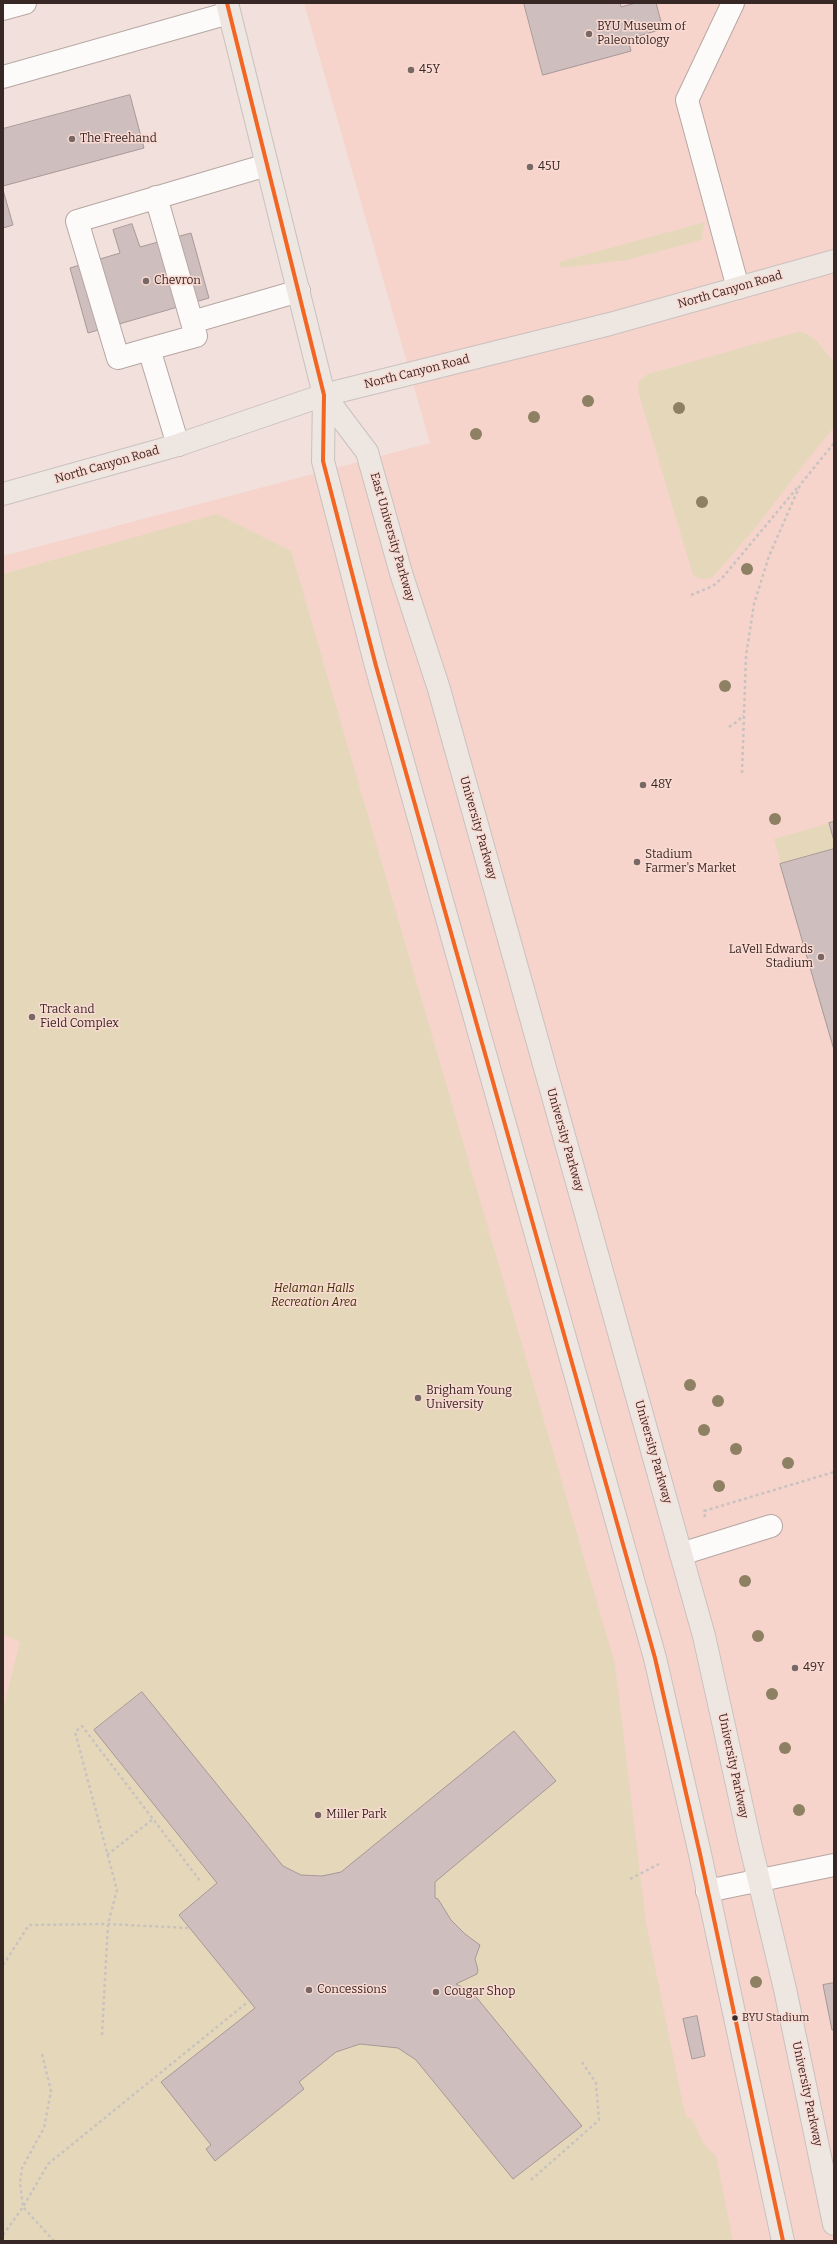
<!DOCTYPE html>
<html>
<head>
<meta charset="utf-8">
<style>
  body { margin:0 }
  #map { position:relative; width:837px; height:2244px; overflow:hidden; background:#f1e0db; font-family:Bitter,serif }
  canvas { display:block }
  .frame { position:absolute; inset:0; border:4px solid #372825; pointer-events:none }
</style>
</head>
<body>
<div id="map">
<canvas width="837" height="2244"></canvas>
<div class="frame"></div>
</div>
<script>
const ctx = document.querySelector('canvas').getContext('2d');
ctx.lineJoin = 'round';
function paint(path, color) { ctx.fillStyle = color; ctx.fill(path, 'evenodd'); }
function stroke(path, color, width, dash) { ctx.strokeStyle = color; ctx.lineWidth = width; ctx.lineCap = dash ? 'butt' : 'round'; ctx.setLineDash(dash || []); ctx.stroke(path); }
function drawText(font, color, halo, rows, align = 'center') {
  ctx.font = font + ' Bitter,serif'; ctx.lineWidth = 3; ctx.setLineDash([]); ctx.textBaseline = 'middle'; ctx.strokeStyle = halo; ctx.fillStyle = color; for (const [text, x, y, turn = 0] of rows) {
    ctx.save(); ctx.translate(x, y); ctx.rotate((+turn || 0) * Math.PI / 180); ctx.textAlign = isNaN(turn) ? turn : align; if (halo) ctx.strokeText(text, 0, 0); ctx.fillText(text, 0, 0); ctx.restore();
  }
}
const built = new Path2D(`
  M304,3H834V2241H3V556L430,443Z`);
const green = new Path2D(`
  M705,222L701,240L627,260L561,268L559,262Z
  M798,332C813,331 825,352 834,362V427L804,464L756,527L713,577C706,581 699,579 693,575L638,391L639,381L648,374Z
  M217,514L291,551L615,1664L646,1922L683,2105L687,2118H692L703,2143L716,2156L733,2241H3V1709L20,1642L3,1634V574Z
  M834,822V1050L774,839Z`);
const building = new Path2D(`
  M524,3H620L621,7L636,3H656L663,29L628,39L631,51L543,75Z
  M130,95L144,148L3,186V129Z
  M3,190L13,225L3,228Z
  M132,224L140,247L191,233L209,298L88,333L70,268L120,253L113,230Z
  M834,822V841L829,823Z
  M834,849V1050L780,864Z
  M142,1692L283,1866L301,1875L322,1876L341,1872L514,1731L556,1781L435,1882V1898L438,1899L451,1920L465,1934L480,1945L475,1959L478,1970L477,1974L456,1984L472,1992L582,2126L513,2179L416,2060L398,2048L360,2044L336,2052L299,2082L304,2089L215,2161L206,2149L211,2145L161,2082L255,2008L179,1915L217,1883L94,1730Z
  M834,1983V2030H832L823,1985Z
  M697,2016L705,2056L692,2059L683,2019Z`);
const path = new Path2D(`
  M691,595L713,586L723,577L797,488
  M729,727L738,721L743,715
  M742,773L746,656L754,604L769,556L800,485L834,443
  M705,1517L704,1511L834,1472
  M107,1855L153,1819
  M630,1879L659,1864
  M3,1965L29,1925L108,1924L189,1928
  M102,2035L108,1924L117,1890L75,1732L82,1726L201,1882
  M42,2054L51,2091L44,2128L22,2168L20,2183L23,2207L54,2241
  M531,2180L599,2120L596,2083L582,2062
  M3,2235L23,2207L48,2164L249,2001`);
const minor = new Path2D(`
  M733,3L687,100L738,288
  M3,9L25,3
  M3,77L229,13
  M192,322L299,291
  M149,349L196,336L156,197
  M178,445L149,349L118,358L77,221L267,165
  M681,1554L771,1526
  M707,1891L834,1865`);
const major = new Path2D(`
  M227,3L324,395L323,461L376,666L655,1658L700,1854L783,2241
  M324,395L367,452L401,573L439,689L681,1554L704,1636L750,1843L785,1989L834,2224
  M3,494L178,445L324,395L610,324L834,261`);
const bus1 = new Path2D(`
  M227,3L324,395L323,461L376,666L655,1658L700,1854L783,2241`);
const trees = [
  [588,401],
  [679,408],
  [534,417],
  [476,434],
  [702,502],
  [747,569],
  [725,686],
  [775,819],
  [690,1385],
  [718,1401],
  [704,1430],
  [736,1449],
  [788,1463],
  [719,1486],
  [745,1581],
  [758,1636],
  [772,1694],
  [785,1748],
  [799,1810],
  [756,1982]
];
const markers = [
  [589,34,4,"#786865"],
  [411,70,4,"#786865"],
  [72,139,4,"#786865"],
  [530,167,4,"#786865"],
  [146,281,4,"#786865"],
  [643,785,4,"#786865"],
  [637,862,4,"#786865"],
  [821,957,4,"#786865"],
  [32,1017,4,"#786865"],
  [418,1398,4,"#786865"],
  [795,1668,4,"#786865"],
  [318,1815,4,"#786865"],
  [309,1990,4,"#786865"],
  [436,1992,4,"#786865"],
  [735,2018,3.5,"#372825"]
];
const busNames = [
  ["BYU Stadium",742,2018]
];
const poiNames = [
  ["BYU Museum of",597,27],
  ["Paleontology",597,41],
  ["45Y",419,70],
  ["The Freehand",80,139],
  ["45U",538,167],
  ["Chevron",154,281],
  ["48Y",651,785],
  ["Stadium",645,855],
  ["Farmer's Market",645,869],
  ["LaVell Edwards",813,950,"right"],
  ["Stadium",813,964,"right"],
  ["Track and",40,1010],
  ["Field Complex",40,1024],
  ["Brigham Young",426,1391],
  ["University",426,1405],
  ["49Y",803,1668],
  ["Miller Park",326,1815],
  ["Concessions",317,1990],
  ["Cougar Shop",444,1992]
];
const streetNames = [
  ["North Canyon Road",730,290,-16],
  ["North Canyon Road",417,372,-14],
  ["North Canyon Road",107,465,-16],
  ["East University Parkway",392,537,74],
  ["University Parkway",478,828,74],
  ["University Parkway",565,1140,74],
  ["University Parkway",653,1452,74],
  ["University Parkway",733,1766,78],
  ["University Parkway",807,2094,78]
];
const parkNames = [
  ["Helaman Halls",314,1289],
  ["Recreation Area",314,1303]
];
paint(built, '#f6d4cc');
paint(green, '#e5d8ba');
paint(building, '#cebfbe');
stroke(building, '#a79898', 1);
stroke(minor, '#b6a7a3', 24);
stroke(major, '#cac1bf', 24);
stroke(path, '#c8c3c0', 2.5, [3, 3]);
stroke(minor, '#fdfafa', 22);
stroke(major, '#eee6e0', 22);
stroke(bus1, '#f26522', 4);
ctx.fillStyle = '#8d8063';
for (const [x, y] of trees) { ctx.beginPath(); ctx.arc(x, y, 6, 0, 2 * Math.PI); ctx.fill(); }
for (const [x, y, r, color] of markers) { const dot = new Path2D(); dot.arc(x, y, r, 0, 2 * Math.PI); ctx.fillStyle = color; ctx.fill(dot); stroke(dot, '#fadad2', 1.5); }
drawText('11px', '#372825', '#fadad2', busNames, 'left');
drawText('12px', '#372825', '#fadad2', poiNames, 'left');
drawText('12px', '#372825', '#fadad2', streetNames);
drawText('italic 12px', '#3b3200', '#fadad2', parkNames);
</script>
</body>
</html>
